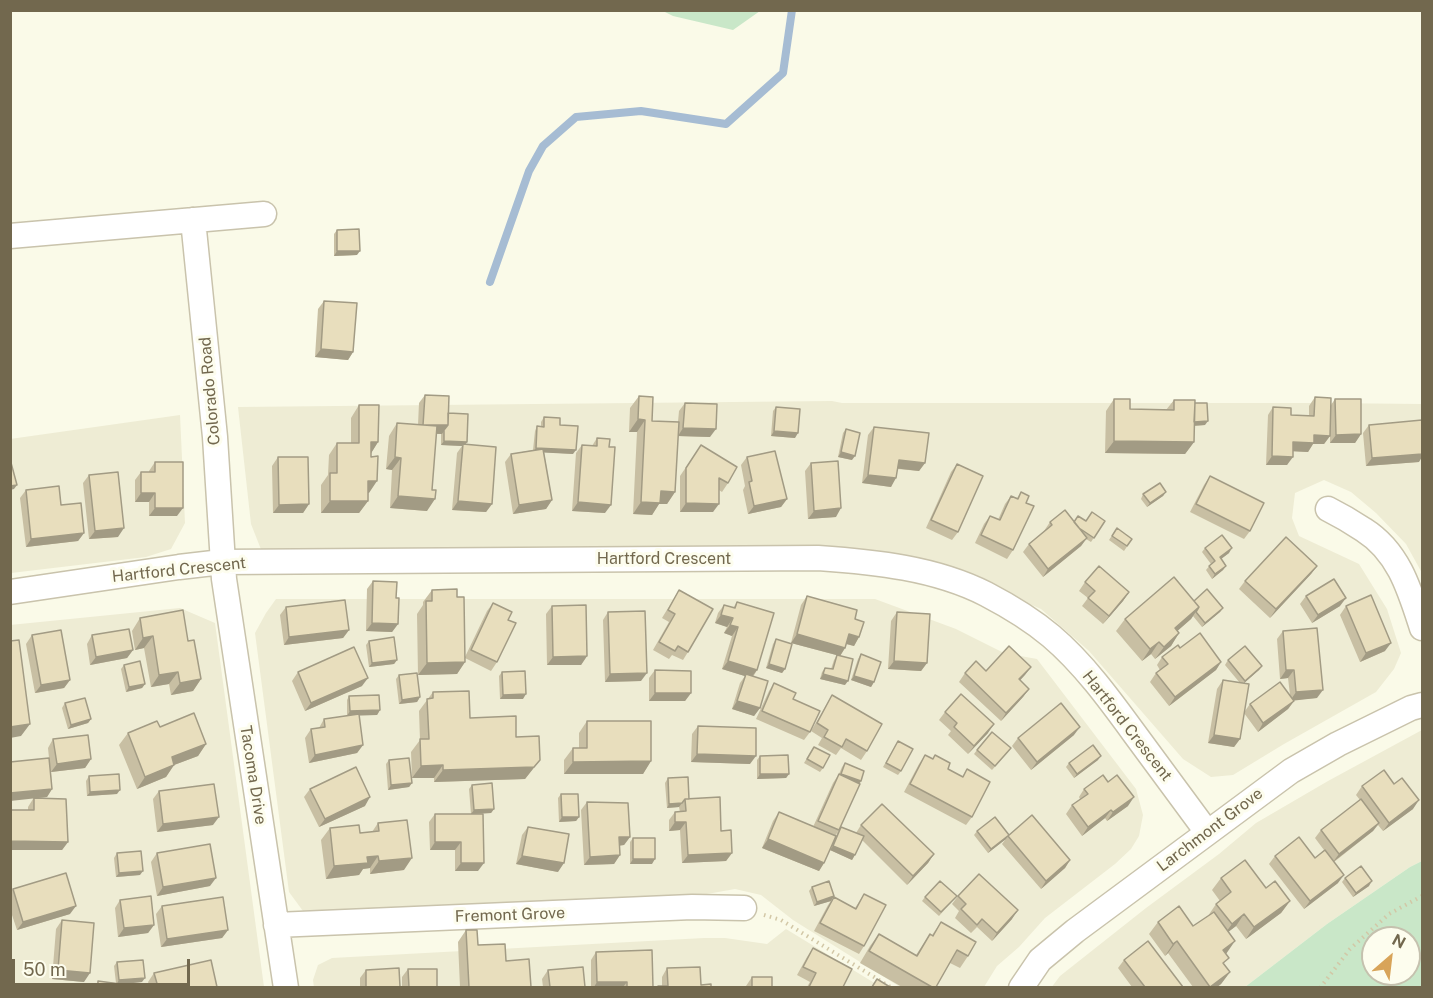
<!DOCTYPE html>
<html>
<head>
<meta charset="utf-8">
<style>
  body { margin:0 }
  #map { position:relative; width:1433px; height:998px; overflow:hidden; background:#fafae8; font-family:"Public Sans",sans-serif }
  canvas { display:block }
  .frame { position:absolute; inset:0; border:12px solid #72684e; pointer-events:none }
  .north { position:absolute; left:1361px; top:926px; width:60px; height:60px; box-sizing:border-box; background:#fdfdee; border:2px solid #c5c1ae; border-radius:50%; rotate:28deg; font-size:16px; font-weight:700; line-height:24px; text-align:center; color:#72684e }
  .north::after { content:''; display:block; margin:auto; width:21px; height:27px; background:#d8a459; clip-path:polygon(50% 0,100% 100%,50% 72%,0 100%) }
  .scale { position:absolute; left:12px; top:959px; width:178px; height:27px; box-sizing:border-box; border:3px solid #72684e; border-top:0; padding-left:8px; font-size:18px; line-height:21px; white-space:nowrap; color:#72684e; -webkit-text-stroke:4px #fdfdee; paint-order:stroke }
</style>
</head>
<body>
<div id="map">
<canvas width="1433" height="998"></canvas>
<div class="frame"></div>
<div class="north">N</div>
<div class="scale">50 m</div>
</div>
<script>
const ctx = document.querySelector('canvas').getContext('2d');
ctx.lineJoin = 'round';
function paint(path, color) { ctx.fillStyle = color; ctx.fill(path, 'evenodd'); }
function stroke(path, color, width, dash) { ctx.strokeStyle = color; ctx.lineWidth = width; ctx.lineCap = dash ? 'butt' : 'round'; ctx.setLineDash(dash || []); ctx.stroke(path); }
function drawText(font, color, halo, rows, align = 'center') {
  ctx.font = font + ' "Public Sans",sans-serif'; ctx.lineWidth = 6; ctx.setLineDash([]); ctx.textBaseline = 'middle'; ctx.strokeStyle = halo; ctx.fillStyle = color; for (const [text, x, y, turn = 0] of rows) {
    ctx.save(); ctx.translate(x, y); ctx.rotate((+turn || 0) * Math.PI / 180); ctx.textAlign = isNaN(turn) ? turn : align; if (halo) ctx.strokeText(text, 0, 0); ctx.fillText(text, 0, 0); ctx.restore();
  }
}
const residential = new Path2D(`
  M832,401L842,403H1324L1422,404V573L1406,544L1376,513L1351,492L1324,480L1295,493L1292,518L1299,536L1359,564L1387,609L1401,653L1394,669L1376,692L1284,744L1233,775L1211,777L1183,759L1089,651L1041,609L961,574L262,552L251,524L238,407Z
  M180,415L185,523L171,549L146,557L11,573L10,439Z
  M276,599H875L956,629L1004,653L1037,659L1136,789L1143,815L1139,836L1131,849L1115,864L1045,918L1019,947L997,966L984,987H900L793,920L761,895L735,889L662,902L314,926L289,892L255,633L266,613Z
  M180,608L215,623L264,987H11L10,625Z
  M1422,730V861L1410,867L1327,924L1245,987L1051,988L1060,976L1146,908L1219,854L1256,823L1328,781Z
  M786,929L881,987L314,988L313,980L318,965L332,958L704,938H725L767,944Z`);
const green = new Path2D(`
  M663,11H760L733,30L673,16Z
  M1422,861V987H1245L1327,924L1410,867ZM1373,938H1409V974H1373Z`);
const stream = new Path2D(`
  M490,282L529,171L543,146L576,117L641,111L726,124L783,73L792,10`);
const path = new Path2D(`
  M764,915L781,920L892,988
  M1320,988L1350,949L1389,914L1422,896`);
const minor = new Path2D(`
  M193,220L215,437L224,579L286,988
  M10,236L264,214
  M1328,509C1340,515 1352,522 1364,530C1399,552 1410,591 1422,628
  M10,592L179,567L222,562L818,558C875,562 935,568 986,594C1009,606 1032,620 1051,636C1083,663 1110,700 1134,733C1158,766 1183,799 1207,832
  M276,925L692,907L744,908
  M1021,988L1040,960L1075,931L1291,771L1338,744L1411,708L1422,705`);
const wall = new Path2D(`
  M337,230L357,255L334,256V234Z
  M324,301L353,352L348,360L315,357L318,309Z
  M425,395L448,413L467,442L465,445L492,504L486,512L452,510L457,453L462,446L441,445V434H436L427,511L390,508L392,470L386,469L389,436L397,423L418,425L419,403Z
  M639,396L652,421L678,422L679,411L685,403L710,437L678,436L675,492L667,504H659L652,515L633,514L637,432H629L630,408Z
  M1315,397L1331,405L1335,399L1361,434L1355,443H1330V436L1324,444H1313L1308,452L1293,451L1287,465H1266L1268,415L1273,407L1291,415H1309V406Z
  M1114,399L1130,409L1166,410L1174,400L1195,403L1205,425L1194,426V442L1185,454L1105,453L1106,411Z
  M359,405L378,442L371,453L368,501L359,513H321V485L328,475L329,455L337,443H351V418Z
  M776,407L795,438L771,436L773,411Z
  M544,417L560,425L573,454L544,452L552,500L546,509L513,514L505,462L511,454L533,450L535,431L537,426H541V422Z
  M1369,425L1419,462L1366,466L1363,433Z
  M874,427L925,463L919,471L898,469L891,487L862,483L868,435Z
  M846,429L852,460L838,457L843,433Z
  M597,438L605,513L572,511L576,453L582,445L592,446Z
  M701,445L728,483L722,492L719,490L713,512H680V476Z
  M278,457L309,504L303,513H273L272,466Z
  M747,457L787,499L781,507L748,514L743,490L745,486L741,465Z
  M155,462L177,516H149V502H135V480L141,472H149V471Z
  M811,463L836,517L808,519L805,471Z
  M957,464L958,532L952,540L926,528L951,472Z
  M89,475L118,537L89,539L83,483Z
  M1210,476L1250,531L1244,539L1190,512L1204,485Z
  M26,490L61,505L84,533L78,541L26,547L20,498Z
  M1021,492L1026,503L1013,550L1007,559L975,543L984,524L990,516L998,520L1005,504L1011,496L1017,498Z
  M1166,492L1163,496L1147,507L1141,499L1143,494Z
  M1086,521H1105L1091,542L1086,539L1081,546L1043,577L1023,552L1029,544L1044,531L1050,522Z
  M1117,528L1132,539L1124,551L1109,540Z
  M1205,548L1229,553L1221,559L1226,566L1223,570L1212,579L1206,570L1211,564L1202,552Z
  M1317,566L1311,574L1270,618L1239,589L1245,581Z
  M373,581L398,624L392,632L366,631L367,589Z
  M1085,582L1129,592L1123,601L1103,624L1082,606L1088,598L1079,591Z
  M432,590L457,597L465,657L487,611L493,603L508,620L497,662L491,671L465,658V662L457,674L418,675L417,614L423,605V602Z
  M679,590L688,652L683,660L672,655L669,659L653,650L669,622L662,618Z
  M807,596L859,637L854,646L846,644L845,648L840,656L791,643L801,605Z
  M1306,596L1340,606L1312,623L1300,604Z
  M1193,601L1223,608L1220,612L1202,627L1193,616L1191,619L1177,631L1179,633L1171,646L1155,659L1151,654L1142,661L1116,631L1125,619Z
  M737,602L757,670L753,677L760,708L754,716L732,709L740,683L745,676L722,669L732,636L724,633L727,627L715,623L718,613L724,605L733,608Z
  M552,606L587,656L581,665H547L546,614Z
  M1346,606L1385,651L1360,662L1340,615Z
  M286,607L349,630L343,638L284,645L280,615Z
  M608,612L641,681L605,682L603,620Z
  M897,612L927,663L921,671L888,669L891,621Z
  M140,618L188,641L201,679L193,691L171,695L169,684L151,687L144,648L135,650L132,631Z
  M1283,631L1317,698L1293,700L1294,701L1288,709L1258,732L1244,713L1240,739L1234,747L1208,743L1217,689L1223,680L1240,683L1225,665L1228,660L1262,666L1259,670L1243,683L1245,711L1250,704L1290,695L1288,678L1280,679L1277,639Z
  M32,635L70,680L64,688L35,693L26,644Z
  M92,635L133,650L127,658L90,665L87,644Z
  M776,639L785,669L782,673L766,668L773,644Z
  M369,641L397,660L394,664L369,667L366,645Z
  M1180,648L1221,662L1216,670L1169,706L1150,682L1156,673L1160,670L1157,665L1162,657Z
  M861,654L874,682L871,687L851,680L858,659Z
  M837,655L845,685L820,679L822,672L825,668L831,669L834,660Z
  M124,665L145,684L142,688L126,692L121,669Z
  M1031,667L1020,680L1029,689L1023,697L1001,721L959,682L965,673L986,671Z
  M655,670L691,693L685,701H649V678Z
  M298,672L362,686L305,711L292,681Z
  M502,672L523,699H500L499,676Z
  M399,675L420,697L417,702L399,704L396,679Z
  M774,683L793,699L810,732L804,740L756,719L769,691Z
  M433,692L470,718L516,737L540,760L525,779L434,782V778H412L411,752L420,740L419,711Z
  M832,695L867,751L861,760L841,748L836,755L818,745L822,738L811,731Z
  M349,696L380,710L377,715H359L363,745L357,753L309,763L305,738L311,729L319,728L324,719L347,716V700Z
  M65,703L91,719L88,723L68,729L62,708Z
  M945,712L988,733L968,754L948,735L951,731L939,720Z
  M587,721L651,761L643,774H564V760L573,748H579V733Z
  M698,726L750,764L691,762L692,734Z
  M160,727L206,744L198,756L174,765L166,777L137,789L119,745L128,733Z
  M1074,735L1031,770L1012,746L1018,738Z
  M53,739L91,759L85,768L51,772L52,789L47,797L38,798L68,842L62,850H10V810H28V807L33,799L49,758L48,748Z
  M898,741L901,771L898,775L883,767Z
  M814,747L823,768L820,772L804,763Z
  M977,750L1008,752L992,770L974,754Z
  M925,755L932,759L935,755L948,769L962,777L967,769L972,817L966,825L904,792L919,764Z
  M760,756L789,774L786,778L757,779V760Z
  M389,760L412,783L409,787L388,790L386,764Z
  M1098,760L1074,778L1066,767L1069,763Z
  M845,763L861,781L839,830L835,836L824,863L819,871L762,848L773,821L779,812L813,827L833,783L839,774L842,767Z
  M89,776L117,794L87,796L86,781Z
  M668,778L721,831L732,853L726,861L682,863L680,830L669,831V820L675,812H680L679,807L667,808L665,783Z
  M1108,782L1128,806L1107,821L1105,818L1082,836L1066,814L1072,805L1080,799L1079,797L1084,789Z
  M472,785L494,809L491,813L474,814L478,871H455V850H430L429,822L435,814H471L469,789Z
  M1362,786L1413,809L1383,831L1378,825L1373,831L1334,862L1338,883L1304,909L1269,864L1275,856L1315,858L1324,850L1315,838L1321,830L1360,800L1356,795Z
  M310,789L365,806L319,827L304,797Z
  M159,791L213,825L157,832L153,799Z
  M561,794L579,817L576,821L559,822L558,798Z
  M587,802L630,837L624,845L619,846L620,855L614,864L584,865L581,810Z
  M378,823L404,870L370,874V868L363,869L359,875L326,879L321,840L330,828L360,833L372,832Z
  M861,825L934,854L928,863L907,885L862,840L852,860L830,850L838,831L841,827L856,833Z
  M528,827L558,872L516,864L522,835Z
  M977,831L1006,839L988,853L974,835Z
  M1008,836L1070,860L1065,868L1041,889L1002,844Z
  M633,838L652,864H630V842Z
  M117,853L140,875L116,877L114,858Z
  M157,853L210,886L157,896L151,862Z
  M1221,878L1266,888L1290,901L1281,913L1246,939L1236,926L1228,932L1224,965L1230,972L1221,984L1217,987H1193L1168,953L1165,956L1149,934L1158,922L1193,926L1208,916L1216,904L1220,901L1212,890Z
  M1345,878L1369,886L1353,897L1342,882Z
  M812,887L831,901L814,906L809,891Z
  M13,889L70,914L17,930L10,909V892Z
  M864,894V946L859,954L814,931L828,905L834,897L855,908Z
  M957,896L939,916L922,901L925,897Z
  M958,896L1012,919L992,941L977,927L971,933L955,918L959,911L952,904Z
  M120,900L154,925L148,933L118,937L115,908Z
  M162,906L228,930L222,938L161,947L156,914Z
  M62,920L84,982L52,979L56,929Z
  M941,922L968,956L960,968L950,963L936,987H902L860,963L870,946L879,934L916,955L930,934L932,935Z
  M466,930L478,945L506,961L531,987H460L458,942Z
  M813,948L843,987H807L810,982L797,975L807,957Z
  M596,952L653,987H591V960Z
  M1124,960L1183,987H1132L1118,968Z
  M117,962L142,982L120,984L119,987H95L98,981L116,983L114,966Z
  M667,968L701,985L711,987H657L658,986H662V977Z
  M408,969L437,987H402V977Z
  M366,970L400,987H360V978Z
  M548,970L585,987H543L542,979Z
  M154,973L217,987H150L148,982Z
  M752,977L772,987H746V986Z`);
const shadedWall = new Path2D(`
  M337,251H360L357,255L334,256Z
  M321,349L353,352L348,360L315,357Z
  M638,419L645,420L637,432H629Z
  M1208,421L1205,425L1190,426L1193,422Z
  M423,425H448L442,434L417,433Z
  M683,428L716,429L710,437L678,436Z
  M774,431L798,433L795,438L771,436Z
  M1361,434L1355,443H1330L1336,435Z
  M1314,435L1330,436L1324,444H1313L1308,452L1287,451L1293,442Z
  M444,441L467,442L464,446L463,444L462,446L441,445Z
  M1114,441L1194,442L1185,454L1105,453Z
  M371,442H378L370,455Z
  M536,448L576,450L573,454L533,452Z
  M841,452L855,456L852,460L838,457Z
  M1422,454V457L1419,462L1366,466L1372,458Z
  M1272,456L1293,457L1287,465H1266Z
  M395,457L401,458L392,470L386,469Z
  M899,460L925,463L919,471L893,468Z
  M868,475L896,478L891,487L862,483Z
  M368,481H377L369,493H359Z
  M17,485L14,489L10,490V486Z
  M661,491L675,492L667,504H659L652,515L633,514L641,502Z
  M1166,492L1163,496L1147,507L1150,503Z
  M141,493H155L149,502H135Z
  M398,496L435,499L427,511L390,508Z
  M787,499L781,507L748,514L754,506Z
  M552,500L546,509L513,514L519,505Z
  M330,501H368L359,513H321Z
  M458,501L492,504L486,512L452,510Z
  M578,502L611,505L605,513L572,511Z
  M686,503L719,504L713,512H680Z
  M309,504L303,513H273L279,505Z
  M155,508H183L177,516H149Z
  M841,508L836,517L808,519L814,511Z
  M124,528L118,537L89,539L95,531Z
  M84,533L78,541L26,547L31,539Z
  M1087,538L1081,546L1043,577L1048,569Z
  M1232,548L1229,553L1217,562L1220,557Z
  M1226,566L1223,570L1212,579L1215,574Z
  M1317,566L1311,574L1270,618L1276,609Z
  M1129,592L1123,601L1103,624L1109,616Z
  M1346,598L1340,606L1312,623L1318,615Z
  M1199,607L1191,619L1166,641L1175,628Z
  M1223,608L1220,612L1202,627L1205,623Z
  M721,615L733,618L727,627L715,623Z
  M372,623L398,624L392,632L366,631Z
  M730,625L738,627L732,636L724,633Z
  M349,630L343,638L284,645L289,637Z
  M1179,633L1171,646L1155,659L1164,647Z
  M797,634L845,648L840,656L791,643Z
  M849,634L859,637L854,646L843,643Z
  M153,636L144,648L135,650L143,638Z
  M1159,642L1151,654L1142,661L1150,649Z
  M1391,643L1385,651L1360,662L1366,653Z
  M133,650L127,658L90,665L96,657Z
  M587,656L581,665H547L553,657Z
  M397,660L394,664L369,667L372,663Z
  M728,661L757,670L751,678L722,669Z
  M894,661L927,663L921,671L888,669Z
  M465,662L457,674L418,675L427,663Z
  M1221,662L1216,670L1169,706L1175,697Z
  M769,664L785,669L782,673L766,668Z
  M1262,666L1259,670L1242,685L1245,681Z
  M1031,667L1025,675L1013,688L1019,679Z
  M1286,670H1294L1288,678L1280,679Z
  M178,672L169,684L151,687L159,675Z
  M647,673L641,681L605,682L610,674Z
  M823,674L848,681L845,685L820,679Z
  M854,676L874,682L871,687L851,680Z
  M368,678L362,686L305,711L311,703Z
  M201,679L193,691L171,695L180,683Z
  M70,680L64,688L35,693L41,685Z
  M145,684L142,688L126,692L129,687Z
  M1029,689L1023,697L1001,721L1006,713Z
  M1323,690L1317,698L1290,701L1296,692Z
  M655,693H691L685,701H649Z
  M526,694L523,699H500L503,695Z
  M420,697L417,702L399,704L402,700Z
  M737,701L760,708L754,716L732,709Z
  M1294,701L1288,709L1258,732L1263,723Z
  M380,710L377,715L347,716L350,711Z
  M91,719L88,723L68,729L71,725Z
  M30,724L21,736L10,738V727Z
  M994,724L988,733L968,754L974,746Z
  M1080,727L1074,735L1031,770L1037,762Z
  M1214,735L1240,739L1234,747L1208,743Z
  M206,744L198,756L174,765L166,777L137,789L145,777L172,757Z
  M363,745L357,753L309,763L315,755Z
  M697,754L756,756L750,764L691,762Z
  M1101,756L1098,760L1074,778L1077,774Z
  M91,759L85,768L51,772L57,764Z
  M540,760L525,779L434,782L443,770Z
  M651,761L643,774H564L573,762Z
  M443,765L434,778H412L421,766Z
  M760,774H789L786,778L757,779Z
  M841,774L861,781L858,785L838,778Z
  M412,783L409,787L388,790L391,785Z
  M52,789L47,797L10,801V793Z
  M120,790L117,794L87,796L90,792Z
  M370,797L365,806L319,827L325,819Z
  M1134,797L1128,806L1107,821L1113,812Z
  M1419,800L1413,809L1383,831L1389,823Z
  M682,803L679,807L667,808L669,804Z
  M494,809L491,813L471,814L474,810Z
  M1111,810L1105,818L1082,836L1088,827Z
  M219,817L213,825L157,832L163,824Z
  M562,817H579L576,821L559,822Z
  M675,822H686L680,830L669,831Z
  M1379,823L1373,831L1333,862L1339,854Z
  M1009,835L1006,839L988,853L991,849Z
  M619,837H630L624,845L613,846Z
  M768,839L824,863L819,871L762,848Z
  M10,841L68,842L62,850H10Z
  M435,842H461L455,850H430Z
  M833,846L855,855L852,860L830,850Z
  M732,853L726,861L682,863L688,855Z
  M934,854L928,863L907,885L913,876Z
  M620,855L614,864L584,865L590,857Z
  M378,856L370,868L363,869L359,875L326,879L334,866L367,857Z
  M522,856L564,863L558,872L516,864Z
  M412,858L404,870L370,874L379,861Z
  M633,859H655L652,864H630Z
  M1070,860L1065,868L1041,889L1046,881Z
  M461,863H484L478,871H455Z
  M143,871L140,875L116,877L119,873Z
  M1344,875L1338,883L1304,909L1310,901Z
  M216,878L210,886L157,896L163,887Z
  M1372,881L1369,886L1353,897L1356,893Z
  M834,896L831,901L814,906L817,902Z
  M1290,901L1281,913L1246,939L1254,927Z
  M76,906L70,914L17,930L23,922Z
  M1018,910L1012,919L992,941L997,933Z
  M1244,914L1236,926L1223,936L1232,924Z
  M154,925L148,933L118,937L124,928Z
  M228,930L222,938L161,947L167,939Z
  M1177,941L1168,953L1165,956L1173,944Z
  M1235,941L1226,954L1223,950Z
  M58,970L90,973L84,982L52,979Z
  M1230,972L1221,984L1217,987H1209Z
  M145,978L142,982L116,985L119,980Z
  M597,982H627L623,987H594Z`);
const building = new Path2D(`
  M359,229L360,251H337V230Z
  M324,301L357,303L353,352L321,349Z
  M425,395L449,396L448,425H423Z
  M639,396L653,397L652,421L679,422L675,492L661,491L660,503L641,502L645,420L638,419Z
  M1315,397L1331,398L1330,436L1314,435V443L1293,442V457L1272,456L1273,407L1291,408V415L1314,416Z
  M1114,399H1130V409L1174,410V400H1195L1194,442L1114,441Z
  M1335,399H1361V434L1336,435Z
  M685,403L717,404L716,429L683,428Z
  M1195,403H1207L1208,421L1194,422Z
  M359,405H379L378,442H371V457L378,456L377,481H368V501H330V473H337V443H359Z
  M776,407L800,409L798,433L774,431Z
  M448,413L468,414L467,442L444,441V430L448,425Z
  M544,417L560,418V425L578,426L576,450L536,448L537,426L544,427Z
  M1422,420V454L1372,458L1369,425Z
  M397,423L437,426L432,490H436L435,499L398,496L401,458L395,457Z
  M874,427L929,433L925,463L899,460L896,478L868,475Z
  M846,429L860,433L855,456L841,452Z
  M597,438L610,439L609,447H615L611,505L578,502L582,445L597,446Z
  M463,444L496,447L492,504L458,501Z
  M701,445L737,467L728,483L719,478V504L686,503V468Z
  M543,449L552,500L519,505L511,454Z
  M775,451L787,499L754,506L749,482L752,481L747,457Z
  M278,457H308L309,504L279,505Z
  M10,459L17,485L10,486Z
  M838,461L841,508L814,511L811,463Z
  M155,462H183V508H155V493H141V472H155Z
  M957,464L983,476L958,532L931,520Z
  M118,472L124,528L95,531L89,475Z
  M1210,476L1264,503L1250,531L1196,504Z
  M1160,483L1166,492L1150,503L1143,494Z
  M59,486L61,505L81,503L84,533L31,539L26,490Z
  M1021,492L1029,496L1026,503L1034,506L1013,550L981,535L990,516L1000,520L1011,496L1018,499Z
  M1065,510L1087,538L1048,569L1029,544L1052,525L1050,522Z
  M1092,512L1105,521L1094,538L1079,528L1074,522L1078,516L1086,521Z
  M1117,528L1132,539L1127,546L1112,536Z
  M1222,535L1232,548L1220,557L1226,566L1215,574L1209,566L1215,561L1205,548Z
  M1286,537L1317,566L1276,609L1245,581Z
  M1099,566L1129,592L1109,616L1088,598L1095,591L1085,582Z
  M1174,577L1199,607L1175,628L1179,633L1164,647L1159,642L1150,649L1125,619Z
  M1334,579L1346,598L1318,615L1306,596Z
  M373,581L397,582L396,598H399L398,624L372,623Z
  M457,589V597H464L465,662L427,663L426,601H432V590Z
  M1207,589L1223,608L1205,623L1196,612L1199,607L1194,601Z
  M679,590L713,609L688,652L678,646L675,651L659,642L675,614L668,610Z
  M1371,595L1391,643L1366,653L1346,606Z
  M807,596L857,610L855,619L864,622L859,637L849,634L845,648L797,634Z
  M345,600L349,630L289,637L286,607Z
  M737,602L774,613L757,670L728,661L738,627L730,625L733,618L721,615L724,605L735,608Z
  M493,603L512,612L508,620L516,623L497,662L471,650Z
  M586,605L587,656L553,657L552,606Z
  M183,610L188,641L194,640L201,679L180,683L178,672L159,675L153,636L143,638L140,618Z
  M645,611L647,673L610,674L608,612Z
  M897,612L930,614L927,663L894,661Z
  M1317,628L1323,690L1296,692L1294,670H1286L1283,631Z
  M129,629L133,650L96,657L92,635Z
  M61,630L70,680L41,685L32,635Z
  M1200,633L1221,662L1175,697L1156,673L1168,664L1162,657L1178,645L1180,648Z
  M394,637L397,660L372,663L369,641Z
  M776,639L792,644L785,669L769,664Z
  M19,640L30,724L10,727V641Z
  M1009,646L1031,667L1019,679L1029,689L1006,713L965,673L976,661L986,671Z
  M1245,646L1262,666L1245,681L1228,660Z
  M354,647L368,678L311,703L298,672Z
  M861,654L881,662L874,682L854,676Z
  M837,655L853,659L848,681L823,674L825,668L833,669Z
  M140,661L145,684L129,687L124,665Z
  M655,670L691,671V693H655Z
  M525,671L526,694L503,695L502,672Z
  M417,673L420,697L402,700L399,675Z
  M746,674L768,681L760,708L737,701Z
  M1223,680L1249,684L1240,739L1214,735Z
  M1280,682L1294,701L1263,723L1250,704Z
  M774,683L796,693L793,699L820,711L810,732L762,711Z
  M469,691L470,718L516,716V737L539,736L540,760L534,767L443,770V765L421,766L420,739H429L427,699L433,698V692Z
  M961,694L994,724L974,746L954,727L957,723L945,712Z
  M379,695L380,710L350,711L349,696Z
  M832,695L882,724L867,751L846,739L842,747L824,737L828,730L817,723Z
  M85,698L91,719L71,725L65,703Z
  M1061,703L1080,727L1037,762L1018,738Z
  M194,713L206,744L172,757L174,765L145,777L128,733L157,721L160,727Z
  M359,714L363,745L315,755L311,729L325,727L324,719Z
  M587,721H651V761L573,762V748H587Z
  M698,726L756,728V756L697,754Z
  M992,732L1011,748L995,766L977,750Z
  M88,735L91,759L57,764L53,739Z
  M898,741L913,749L901,771L886,763Z
  M1093,745L1101,756L1077,774L1069,763Z
  M814,747L830,755L823,768L807,759Z
  M788,755L789,774H760V756Z
  M925,755L933,759L935,755L950,763L948,769L963,777L967,769L990,782L972,817L910,784Z
  M49,758L52,789L10,793V762Z
  M409,758L412,783L391,785L389,760Z
  M845,763L864,771L861,781L841,774Z
  M356,767L370,797L325,819L310,789Z
  M1384,770L1394,784L1402,778L1419,800L1389,823L1362,786Z
  M119,774L120,790L90,792L89,776Z
  M839,774L860,784L839,830L818,821Z
  M1103,775L1108,782L1117,775L1134,797L1113,812L1111,810L1088,827L1072,805L1088,794L1084,789Z
  M688,777L689,799H685L682,803L669,804L668,778Z
  M492,783L494,809L474,810L472,785Z
  M214,784L219,817L163,824L159,791Z
  M561,794H578L579,817H562Z
  M720,797L721,831L731,830L732,853L688,855L686,822H675V812L686,811L685,799Z
  M34,798L66,799L68,842L10,841V810H34Z
  M1361,799L1379,823L1339,854L1321,830Z
  M587,802L628,803L630,837H619L620,855L590,857Z
  M882,804L934,854L913,876L861,825Z
  M779,812L836,836L824,863L768,839Z
  M435,814H483L484,863H461V842H435Z
  M1032,815L1070,860L1046,881L1008,836Z
  M995,817L1009,835L991,849L977,831Z
  M407,820L412,858L379,861L378,856L367,857L368,863L334,866L330,828L359,825L360,833L379,831L378,823Z
  M528,827L569,834L564,863L522,856Z
  M841,827L864,836L855,855L833,846Z
  M1299,837L1315,858L1325,850L1344,875L1310,901L1275,856Z
  M633,838H655V859H633Z
  M210,844L216,878L163,887L157,853Z
  M141,851L143,871L119,873L117,853Z
  M1245,860L1266,888L1275,881L1290,901L1254,927L1244,914L1232,924L1216,904L1231,892L1221,878Z
  M1361,866L1372,881L1356,893L1345,878Z
  M66,873L76,906L23,922L13,889Z
  M979,874L1018,910L997,933L982,919L977,925L961,909L966,904L958,896Z
  M829,881L834,896L817,902L812,887Z
  M940,881L957,896L941,912L925,897Z
  M864,894L886,905L864,946L820,923L834,897L856,909Z
  M151,896L154,925L124,928L120,900Z
  M223,897L228,930L167,939L162,906Z
  M1179,906L1193,926L1214,912L1235,941L1223,950L1229,958L1223,963L1230,972L1210,987L1177,941L1173,944L1158,922Z
  M62,920L94,923L90,973L58,970Z
  M941,922L976,942L968,956L957,950L936,987H932L869,951L879,934L917,956L930,934L933,936Z
  M466,930H477L478,945L505,944L506,961L529,959L531,987H469Z
  M1148,941L1183,987H1145L1124,960Z
  M813,948L852,969L843,987H809L816,973L803,967Z
  M652,950L653,987H627V982H597L596,952Z
  M143,960L145,978L119,980L117,962Z
  M211,960L217,987H158L154,973Z
  M583,967L585,987H550L548,970Z
  M700,967L701,985L711,984V987H658V986H668L667,968Z
  M399,968L400,987H366V970Z
  M408,969H437V987H409Z
  M752,977H772V987H752Z
  M877,979L890,987H872Z
  M98,981L120,984L119,987H98Z`);
const streetNames = [
  ["Colorado Road",210,391,-95],
  ["Hartford Crescent",664,559],
  ["Hartford Crescent",179,570,-6],
  ["Hartford Crescent",1127,726,52],
  ["Tacoma Drive",253,775,81],
  ["Larchmont Grove",1210,830,-37],
  ["Fremont Grove",510,915,-2]
];
paint(residential, '#eeecd4');
paint(green, '#c9e7c8');
stroke(stream, '#a6bcd3', 8);
stroke(minor, '#c9c3ac', 27);
stroke(path, '#d2c7a6', 4, [1.5, 4.5]);
stroke(minor, '#fff', 24);
paint(wall, '#c8bfa3');
paint(shadedWall, '#a29b84');
paint(building, '#e8debd');
stroke(building, '#a29b84', 1.5);
drawText('16px', '#72684e', '#fdfdee', streetNames);
</script>
</body>
</html>
